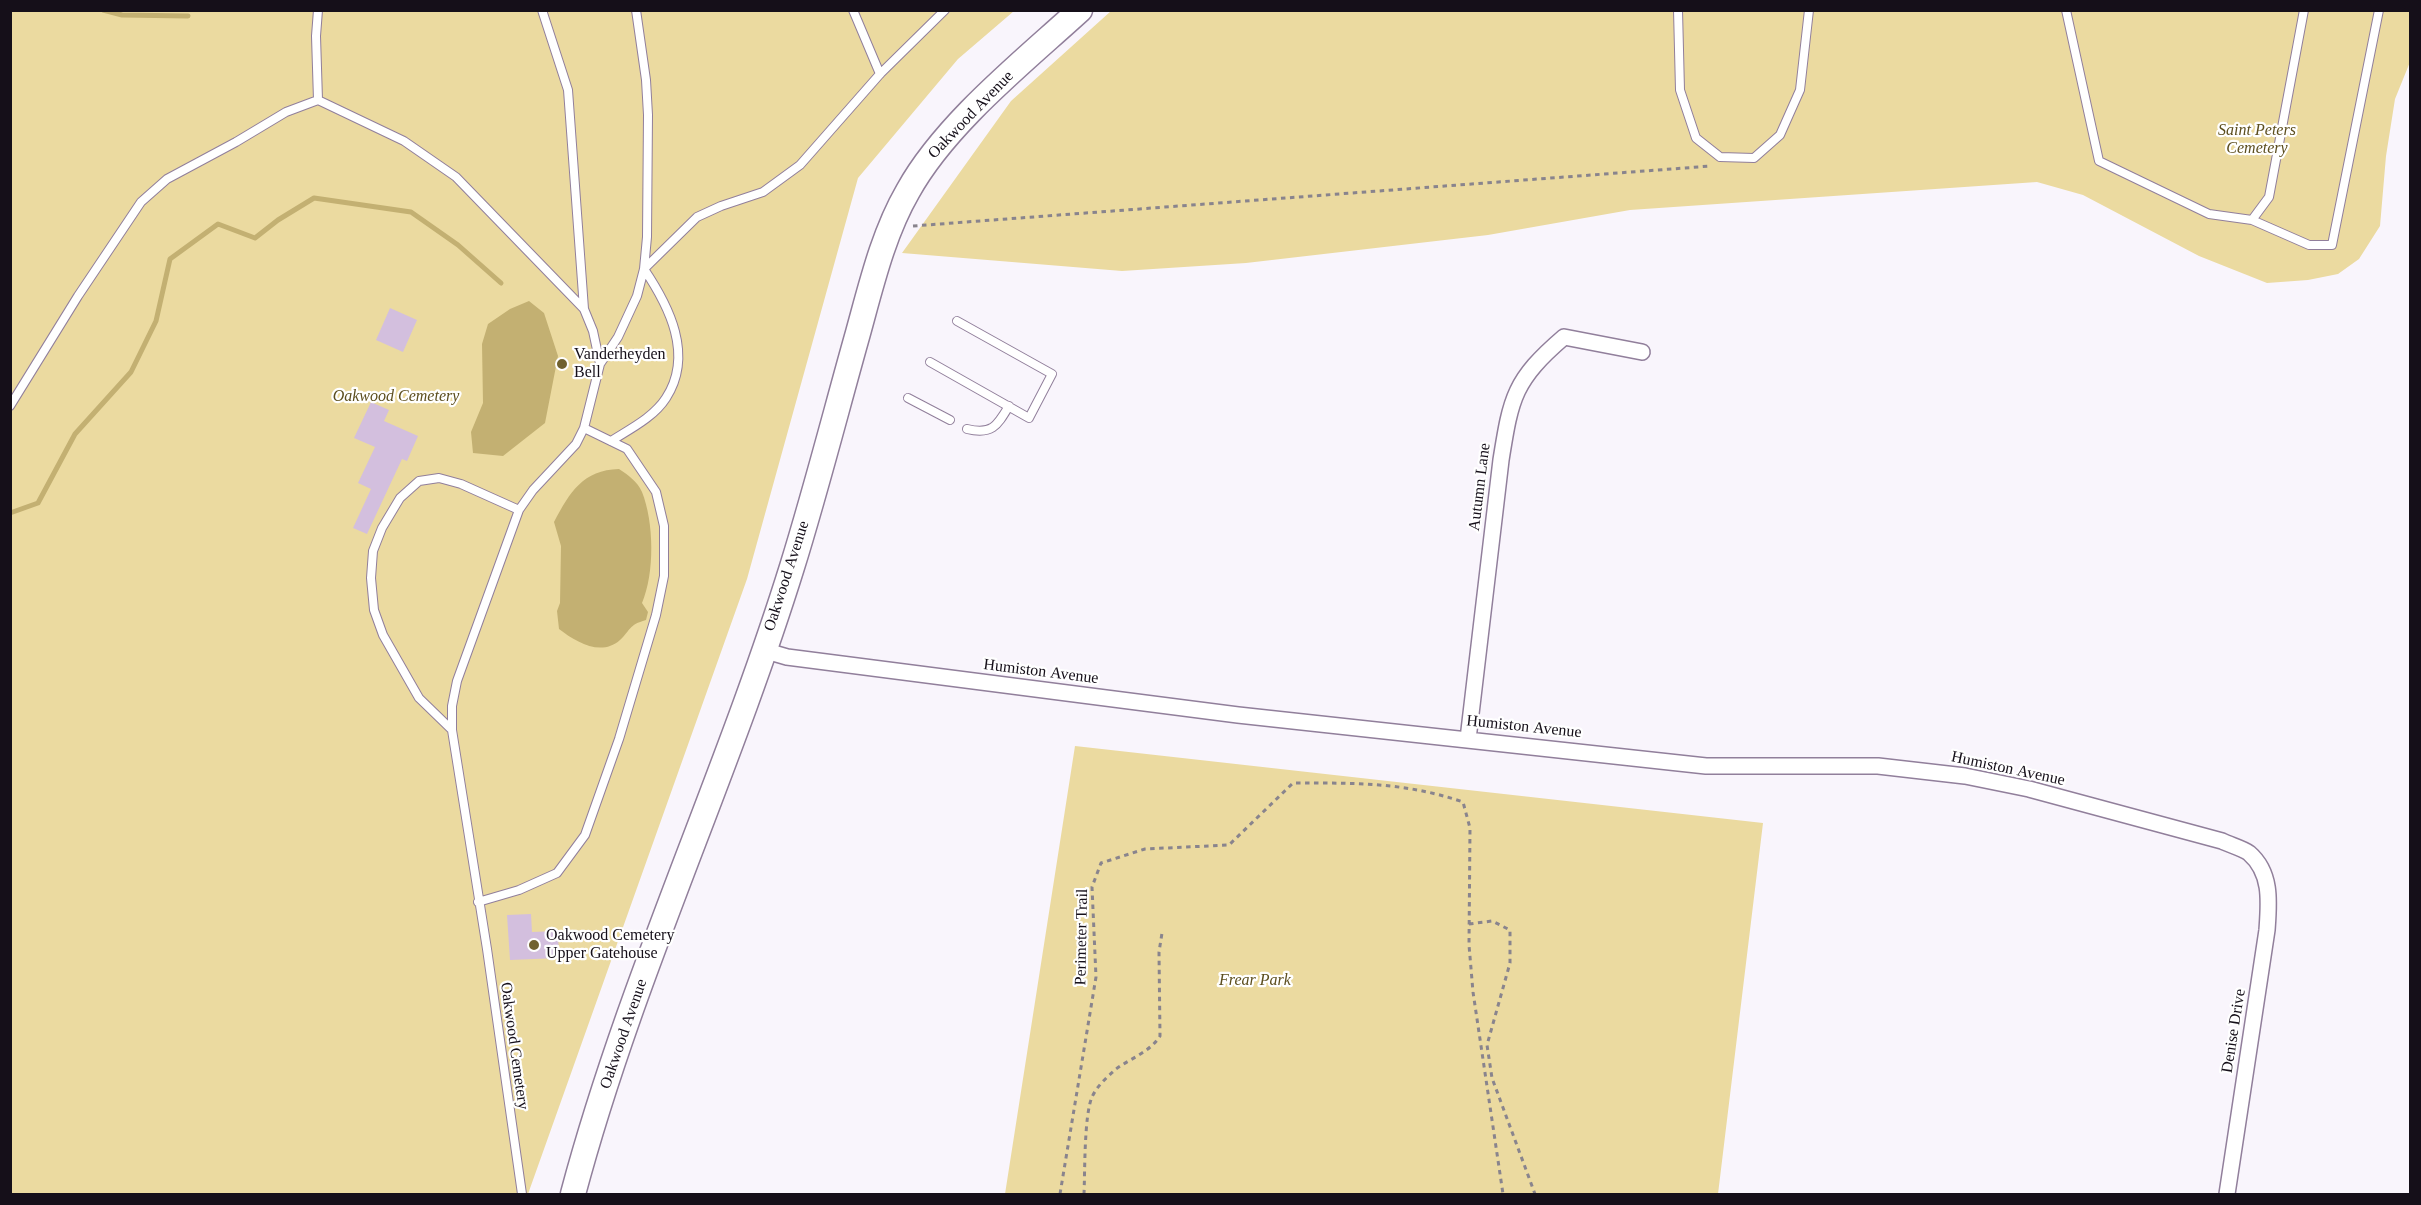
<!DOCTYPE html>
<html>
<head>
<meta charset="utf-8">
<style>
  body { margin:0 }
  #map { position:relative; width:2421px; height:1205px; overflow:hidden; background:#f9f5fc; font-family:Georgia,serif }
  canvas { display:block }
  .frame { position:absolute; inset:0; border:12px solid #150f19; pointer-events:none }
</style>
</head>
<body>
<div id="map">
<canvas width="2421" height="1205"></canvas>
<div class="frame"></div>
</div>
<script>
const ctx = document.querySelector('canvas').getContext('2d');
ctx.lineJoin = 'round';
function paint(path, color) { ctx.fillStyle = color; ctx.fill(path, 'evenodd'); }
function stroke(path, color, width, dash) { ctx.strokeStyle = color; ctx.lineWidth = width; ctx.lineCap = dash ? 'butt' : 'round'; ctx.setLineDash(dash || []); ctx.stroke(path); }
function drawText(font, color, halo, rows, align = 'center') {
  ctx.font = font + ' Georgia,serif'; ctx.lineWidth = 4.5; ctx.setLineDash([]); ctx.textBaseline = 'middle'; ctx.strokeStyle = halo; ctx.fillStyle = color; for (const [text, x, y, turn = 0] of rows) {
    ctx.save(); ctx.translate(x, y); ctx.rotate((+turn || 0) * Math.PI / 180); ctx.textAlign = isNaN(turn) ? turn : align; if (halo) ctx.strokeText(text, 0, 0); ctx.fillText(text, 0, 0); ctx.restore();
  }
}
const green = new Path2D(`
  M10,11H1014L958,59L858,178L747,579L528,1194H11Z
  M1111,11H2410V62L2395,99L2386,156L2380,226L2359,259L2338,274L2308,280L2267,283L2199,256L2083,195L2037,182L1630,210L1488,235L1246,263L1122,271L902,253L1011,101Z
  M1075,746L1763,823L1718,1194H1005Z`);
const water = new Path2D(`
  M529,301L544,313L558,356L545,423L503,456L473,453L471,432L483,403L482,344L488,324L510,309Z
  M619,469C628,475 637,481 642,492C654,522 655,573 642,603L648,612L646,620C628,625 631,630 620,640C601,657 576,642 559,629L557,611L560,603L561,546L554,522C570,492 583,470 619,469Z`);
const stream = new Path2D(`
  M103,10L122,15L188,16
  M10,513L38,503L75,434L131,372L156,321L170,259L218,224L255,238L278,220L314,198L411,212L458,245L501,283`);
const building = new Path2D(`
  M390,308L417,320L403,352L376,340Z
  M371,402L389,410L384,421L418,436L407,461L402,459L367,534L353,528L371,489L358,483L375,447L354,438Z
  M531,914L532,932L558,931L559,958L510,960L507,915Z`);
const path = new Path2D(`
  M913,226L1711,166
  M1469,924L1492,921L1510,930V963L1487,1045L1492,1078L1535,1194
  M1060,1194L1096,977L1092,887L1101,863L1145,849L1229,845L1293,783C1354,783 1405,782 1463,802L1470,828L1469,945L1473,992L1503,1194
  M1084,1194C1085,1172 1084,1116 1092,1097C1097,1086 1107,1077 1116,1069C1131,1058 1150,1052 1160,1036L1159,952L1162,933`);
const service = new Path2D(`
  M318,10L316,36L318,100
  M542,10L568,90L584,309
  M853,10L880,74
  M1678,10L1680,90L1696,138L1720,157L1754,158L1780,135L1800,90L1809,10
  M2066,10L2099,161L2209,214L2252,220L2269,197L2304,10
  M2252,220L2309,245H2332L2379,10
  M930,362L1029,418L1052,374L957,321
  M600,364L618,337L637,296L644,269L647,237L648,115L646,80L636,10
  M908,398L950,420
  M10,406L78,296L141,202L167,179L236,142L286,112L318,100L404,141L456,177L584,309L593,331L600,364L584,428L576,444L533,490L519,510L461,484L439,478L419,481L400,498L382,528L373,551L371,578L374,610L383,635L419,698L452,730L487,949L522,1194
  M967,429C992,435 997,426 1009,406
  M611,441C630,429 654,417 666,398C694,355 669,306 644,269L697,217L721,206L763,192L800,165L880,74L945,10
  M452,730V706L457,681L519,510
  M478,902L519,890L557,873L585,835L619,739L656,615L664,576V526L656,492L627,449L584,428`);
const minor = new Path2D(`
  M763,650L787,657L1238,715L1706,766H1878L1965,776L2029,789L2222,841C2230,845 2242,848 2249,853C2272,873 2269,902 2267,930L2227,1194
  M1468,739L1501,460C1511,397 1514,380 1564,337L1642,352`);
const primary = new Path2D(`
  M573,1194C630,980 726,779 792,567C816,490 836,411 858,333C871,286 883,234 908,191C945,124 1023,62 1080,10`);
const markers = [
  [562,364,6,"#70612f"],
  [534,945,6,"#70612f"]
];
const streetNames = [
  ["Oakwood Avenue",971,115,-46],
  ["Autumn Lane",1480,487,-83],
  ["Oakwood Avenue",787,576,-72],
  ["Humiston Avenue",1041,672,7],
  ["Humiston Avenue",1524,727,6],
  ["Humiston Avenue",2008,769,12],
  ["Perimeter Trail",1082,937,-89],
  ["Denise Drive",2234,1031,-81],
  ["Oakwood Avenue",624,1034,-71],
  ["Oakwood Cemetery",514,1046,82]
];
const parkNames = [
  ["Saint Peters",2257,131],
  ["Cemetery",2257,149],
  ["Oakwood Cemetery",396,397],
  ["Frear Park",1255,981]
];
const poiNames = [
  ["Vanderheyden",574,355],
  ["Bell",574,373],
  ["Oakwood Cemetery",546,936],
  ["Upper Gatehouse",546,954]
];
paint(green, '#ebdaa0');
paint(water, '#c3b072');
stroke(stream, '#c3b072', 5);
paint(building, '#d3bfde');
stroke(service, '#917f9b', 10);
stroke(minor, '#917f9b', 18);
stroke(primary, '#917f9b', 27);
stroke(path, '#89848d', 3, [4.5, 4.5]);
stroke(service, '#fff', 8);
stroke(minor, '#fff', 15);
stroke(primary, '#fff', 24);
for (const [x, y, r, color] of markers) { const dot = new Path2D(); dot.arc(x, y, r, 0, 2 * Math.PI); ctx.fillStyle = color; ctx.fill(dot); stroke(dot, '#fff', 2); }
drawText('16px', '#150f19', '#fff', streetNames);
drawText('italic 16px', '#5c4e1e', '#fff', parkNames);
drawText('16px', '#150f19', '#fff', poiNames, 'left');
</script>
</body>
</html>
